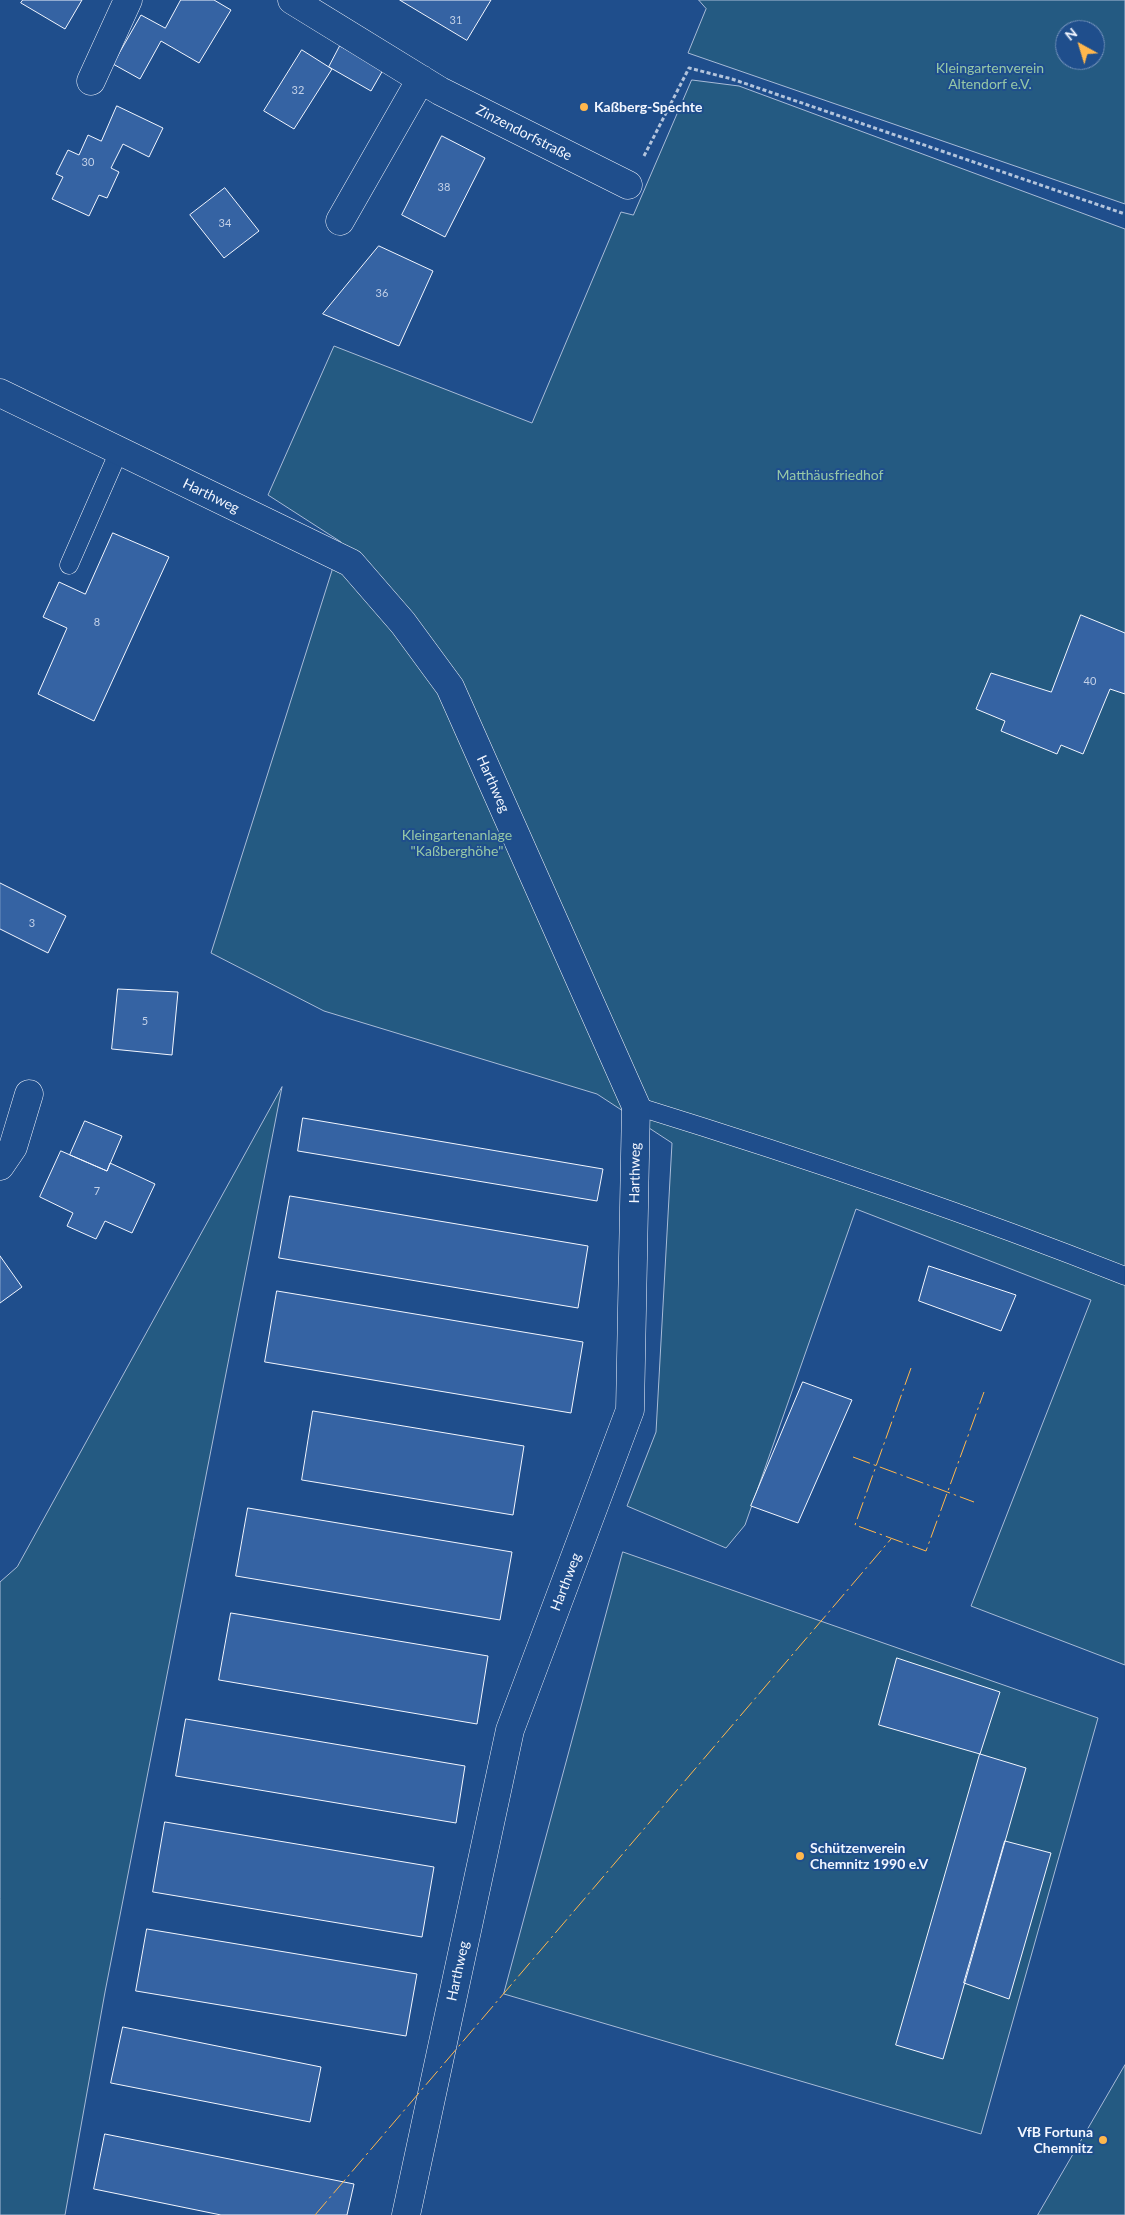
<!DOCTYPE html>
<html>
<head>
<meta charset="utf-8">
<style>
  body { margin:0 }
  #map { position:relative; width:1125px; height:2215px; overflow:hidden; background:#1f4e8c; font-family:Lato,sans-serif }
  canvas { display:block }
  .north { position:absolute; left:1055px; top:20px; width:50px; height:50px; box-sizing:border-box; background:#1f4e8c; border:1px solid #7391ba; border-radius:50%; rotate:321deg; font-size:14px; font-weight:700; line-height:20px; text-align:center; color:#f2f6ff }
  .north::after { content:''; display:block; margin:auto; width:18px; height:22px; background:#ffb74d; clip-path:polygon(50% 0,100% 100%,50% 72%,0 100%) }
</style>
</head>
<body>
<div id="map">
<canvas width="1125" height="2215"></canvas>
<div class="north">N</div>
</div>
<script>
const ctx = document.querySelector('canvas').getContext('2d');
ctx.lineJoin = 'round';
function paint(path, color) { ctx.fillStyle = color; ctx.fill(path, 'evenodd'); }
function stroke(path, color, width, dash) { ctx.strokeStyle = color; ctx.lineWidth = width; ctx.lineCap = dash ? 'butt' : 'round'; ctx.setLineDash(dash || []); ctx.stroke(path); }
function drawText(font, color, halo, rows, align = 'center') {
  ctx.font = font + ' Lato,sans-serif'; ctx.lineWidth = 4; ctx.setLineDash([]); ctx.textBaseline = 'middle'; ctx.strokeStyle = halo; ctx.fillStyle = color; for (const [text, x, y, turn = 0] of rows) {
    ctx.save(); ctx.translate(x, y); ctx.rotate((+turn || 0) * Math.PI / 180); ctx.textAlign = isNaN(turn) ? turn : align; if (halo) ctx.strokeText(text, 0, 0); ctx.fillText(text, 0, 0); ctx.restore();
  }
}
const green = new Path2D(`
  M699,0H1125V204L688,53L706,9ZM1065,30H1095V60H1065Z
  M692,80L739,86L1125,229V1665L971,1606L1091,1300L856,1209L745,1525L726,1548L627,1506L656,1432L672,1143L597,1094L324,1011L211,953L341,542L268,495L334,346L532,423L621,212L633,215Z
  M282,1087L105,1992L65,2215H0V1582L17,1567Z
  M623,1552L1098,1718L981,2134L504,1994Z
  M1125,2065V2215H1038Z`);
const building = new Path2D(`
  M23,0H82L65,29L21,3Z
  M181,0H214L231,10L199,63L161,41L140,79L113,64L141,15L165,28Z
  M400,0H491L467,40Z
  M340,46L383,70L371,91L329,67Z
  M302,50L332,69L294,129L264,111Z
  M117,106L163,128L149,157L123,144L111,168L119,172L107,198L99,195L89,216L52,199L63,177L56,174L68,150L79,155L88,135L101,141Z
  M442,136L485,158L445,237L402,215Z
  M225,188L259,231L224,258L190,215Z
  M379,246L433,271L399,346L323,314Z
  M113,533L169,557L94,721L38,694L67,628L43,617L59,582L85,594Z
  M1081,615L1125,633V694L1110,689L1083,754L1061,745L1057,754L1001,731L1005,721L976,709L991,673L1051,692Z
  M0,883L66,916L48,953L0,929Z
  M118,989L178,992L172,1055L112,1049Z
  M303,1118L603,1169L597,1201L298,1151Z
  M85,1121L122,1136L107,1171L70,1155Z
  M61,1151L107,1171L110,1163L155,1184L132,1233L105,1221L96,1239L67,1226L73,1213L40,1197Z
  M290,1196L588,1246L578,1308L279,1258Z
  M0,1256L22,1287L0,1303Z
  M929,1266L1016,1295L1001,1331L919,1301Z
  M277,1291L583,1342L571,1413L265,1362Z
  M803,1382L852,1400L798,1523L751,1506Z
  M313,1411L524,1446L513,1515L302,1480Z
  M248,1508L512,1552L500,1620L236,1576Z
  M231,1613L488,1656L477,1724L219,1680Z
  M897,1658L1000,1692L980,1754L879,1725Z
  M186,1719L465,1766L456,1823L176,1776Z
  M980,1754L1026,1768L943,2059L896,2045Z
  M165,1822L434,1867L422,1937L153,1892Z
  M1005,1841L1051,1853L1009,1999L964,1983Z
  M147,1929L417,1974L406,2036L136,1991Z
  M123,2027L321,2067L310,2122L111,2083Z
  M105,2134L354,2184L347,2215H221L94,2189Z`);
const path = new Path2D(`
  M644,156L689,68L732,79L1125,214`);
const service = new Path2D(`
  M69,565L119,451
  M636,1106C801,1157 964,1212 1125,1276`);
const minor = new Path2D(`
  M292,0L440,91L628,185
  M91,81L128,0
  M340,221L421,79
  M0,393L351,563L403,623L450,687L636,1106L630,1410L510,1730L406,2215
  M0,1166L13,1147L29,1094`);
const power = new Path2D(`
  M911,1368L855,1525L926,1551L984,1392
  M853,1457L974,1502
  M315,2215L891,1539`);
const markers = [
  [584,107,5,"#ffb74d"],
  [800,1856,5,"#ffb74d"],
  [1103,2140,5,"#ffb74d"]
];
const numberNames = [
  ["31",456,20],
  ["32",298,90],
  ["30",88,162],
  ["38",444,187],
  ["34",225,223],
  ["36",382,293],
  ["8",97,622],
  ["40",1090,681],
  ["3",32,923],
  ["5",145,1021],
  ["7",97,1191]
];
const parkNames = [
  ["Kleingartenverein",990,68],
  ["Altendorf e.V.",990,84],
  ["Matthäusfriedhof",830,475],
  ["Kleingartenanlage",457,835],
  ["\"Kaßberghöhe\"",457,851]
];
const poiNames = [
  ["Kaßberg-Spechte",594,107],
  ["Schützenverein",810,1848],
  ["Chemnitz 1990 e.V",810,1864],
  ["VfB Fortuna",1093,2132,"right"],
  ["Chemnitz",1093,2148,"right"]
];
const streetNames = [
  ["Zinzendorfstraße",524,133,27],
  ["Harthweg",211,496,26],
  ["Harthweg",493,784,66],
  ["Harthweg",635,1173,-89],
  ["Harthweg",566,1582,-69],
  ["Harthweg",458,1971,-78]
];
paint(green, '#245a82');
stroke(green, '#a8bbd7', 1);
paint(building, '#3563a3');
stroke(building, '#f2f6ff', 1);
stroke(service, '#f2f6ff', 19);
stroke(minor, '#f2f6ff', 29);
stroke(path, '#b3c4dc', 3, [4, 2.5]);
stroke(service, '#1f4e8c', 18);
stroke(minor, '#1f4e8c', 28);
stroke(power, '#ffb74d', 1, [18, 4, 2.5, 4]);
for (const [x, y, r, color] of markers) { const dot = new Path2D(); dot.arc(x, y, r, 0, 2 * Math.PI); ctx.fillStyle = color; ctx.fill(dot); stroke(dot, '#1f4e8c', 2); }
drawText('11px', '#c3d1e8', null, numberNames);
drawText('14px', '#97c8a6', '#1f4e8c', parkNames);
drawText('bold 14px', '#f2f6ff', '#1f4e8c', poiNames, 'left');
drawText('14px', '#f2f6ff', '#1f4e8c', streetNames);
</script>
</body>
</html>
